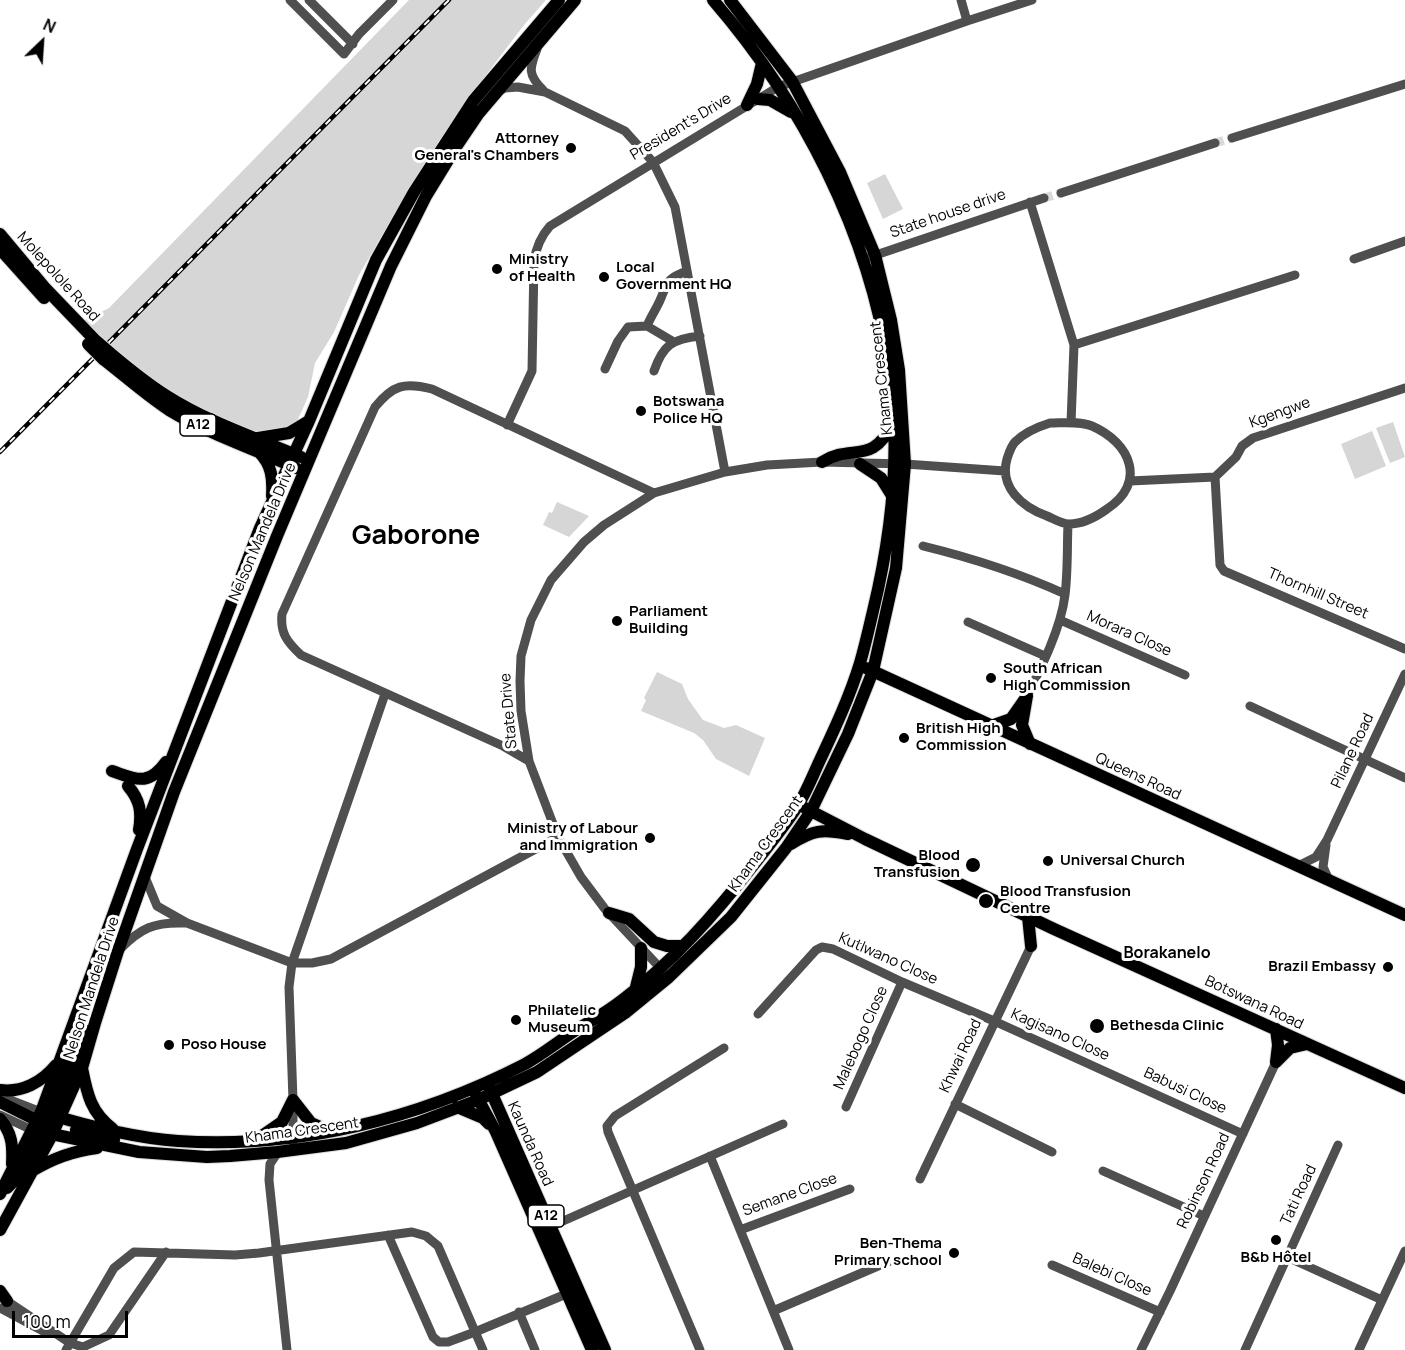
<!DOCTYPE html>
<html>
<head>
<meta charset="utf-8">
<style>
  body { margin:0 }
  #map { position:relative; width:1405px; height:1350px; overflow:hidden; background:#fff; font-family:Manrope,sans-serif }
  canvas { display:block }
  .north { position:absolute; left:12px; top:12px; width:60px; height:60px; -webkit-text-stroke:4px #fff; paint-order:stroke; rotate:25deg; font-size:16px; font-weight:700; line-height:24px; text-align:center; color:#000 }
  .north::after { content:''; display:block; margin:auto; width:21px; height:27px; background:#000; clip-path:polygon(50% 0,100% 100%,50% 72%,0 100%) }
  .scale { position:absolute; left:12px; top:1311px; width:116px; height:27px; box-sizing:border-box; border:3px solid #000; border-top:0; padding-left:8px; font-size:18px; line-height:21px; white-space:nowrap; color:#000; -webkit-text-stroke:4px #fff; paint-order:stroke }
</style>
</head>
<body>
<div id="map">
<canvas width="1405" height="1350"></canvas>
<div class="north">N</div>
<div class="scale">100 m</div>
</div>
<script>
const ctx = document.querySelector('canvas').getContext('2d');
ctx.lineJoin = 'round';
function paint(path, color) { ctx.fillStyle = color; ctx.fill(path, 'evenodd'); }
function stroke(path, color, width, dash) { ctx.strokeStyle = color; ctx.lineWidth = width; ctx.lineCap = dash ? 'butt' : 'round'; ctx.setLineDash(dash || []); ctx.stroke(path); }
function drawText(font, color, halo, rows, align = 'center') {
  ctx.font = font + ' Manrope,sans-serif'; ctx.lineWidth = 6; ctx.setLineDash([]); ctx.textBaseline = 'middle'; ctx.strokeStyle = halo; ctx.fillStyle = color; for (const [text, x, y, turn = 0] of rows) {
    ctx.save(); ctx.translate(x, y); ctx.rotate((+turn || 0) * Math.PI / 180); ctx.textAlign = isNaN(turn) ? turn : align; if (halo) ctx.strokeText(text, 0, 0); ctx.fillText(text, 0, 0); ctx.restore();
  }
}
const green = new Path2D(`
  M409,0H546L524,25L461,108L427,160L392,218L359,275L334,332L315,363L308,397L295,426L263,435L174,398L81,322L109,308Z
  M885,174L903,209L883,219L867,183Z
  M1393,422L1405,457L1390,463L1376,428Z
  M1372,431L1386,466L1355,479L1341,444Z
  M557,502L589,516L569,537L543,525L549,512L552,513Z
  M657,672L682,684L688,699L703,720L724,728L736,725L765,738L749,776L716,759L703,740L694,733L641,711L646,700L644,698Z`);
const minorTunnel = new Path2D(`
  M1215,143L1232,138
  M1044,198L1061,193`);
const minor = new Path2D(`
  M290,0L344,54L359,34L393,0
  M309,0L353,44
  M961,0L967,21
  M537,49C529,69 528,75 543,90
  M499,91L505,88L518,87L545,92L625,131L653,162L675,207L725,472
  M1232,138L1405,84
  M1061,193L1215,143
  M1030,202L1074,345L1071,423
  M870,257L1044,198
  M1354,259L1405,241
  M647,326L674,342
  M1074,345L1295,275
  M605,369L618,341L628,327L647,326C651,316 657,308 661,298C668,281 668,278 687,271
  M654,371C663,345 672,339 700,336
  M1050,423C1063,423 1080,421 1092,426C1131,443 1147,483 1107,509C1096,517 1082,524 1069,524C1062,524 1054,519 1047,516C1022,507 999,487 1007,459C1009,453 1011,446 1015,442C1025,432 1037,427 1050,423Z
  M507,425L532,371L534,261C536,249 541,236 550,226L778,87L967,21L1032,0
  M1215,477L1220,565L1224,571L1405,649
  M1215,477L1236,457L1242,446L1253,438L1405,388
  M1130,481L1215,477
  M923,546C972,558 1019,573 1065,594
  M1060,620L1185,675
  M968,622L1045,656
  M1027,696C1042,666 1061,628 1065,595C1068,571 1067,547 1068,524
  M1250,706L1405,778
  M529,761L503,746L301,655C287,642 280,633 282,614L375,407C393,385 404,382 432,389L654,493
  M1326,845L1323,867L1329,880
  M1298,866L1316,857L1327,840L1405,674
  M145,877L157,906L187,923L292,963H312L331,959L558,837
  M120,949C141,928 154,922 184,923
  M663,971L605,909L581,877L558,837L529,761L521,711L520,681L521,656L531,620L551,580L584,542L604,525L654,493L725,472L767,465L822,462L905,464L1005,471
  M758,1014L816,950L822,947L833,949L902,982L994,1021L1243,1134
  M0,1096L41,1112
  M955,1104L1052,1152
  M846,1107L902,982
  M0,1115L32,1130
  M293,1142V1100L289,987L292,963L385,694
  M278,1152L270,1164L269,1180L287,1350
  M710,1156L789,1350
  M1103,1171L1204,1216
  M920,1179L1031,946
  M545,1229L783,1124
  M740,1230L850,1189
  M388,1235L433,1337L439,1342H448L475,1332L571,1292
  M1287,1257L1382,1300
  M1052,1265L1160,1312
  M7,1301L70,1343L83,1347L109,1335L166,1252
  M0,1308L43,1331L52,1332
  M773,1311L892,1260
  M519,1312L535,1350
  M66,1350L114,1268L134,1252L235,1255L259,1253L412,1232L426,1236L438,1246L483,1350
  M700,1350L608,1132L607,1126L615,1116L724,1048
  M1141,1350L1170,1291L1276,1062
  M1245,1350L1338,1145
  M1359,1350L1405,1251`);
const major = new Path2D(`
  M758,99L770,100L791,112
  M747,105L757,84L762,63
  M0,234L46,289L94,339
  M0,249L44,298
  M109,352C128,368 146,383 167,396C208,422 256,438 301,457
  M103,359C125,376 146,395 169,410C209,434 254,449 296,468
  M258,438L289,433L309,421
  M259,452C272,465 273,479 272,496
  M822,462C852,443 872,466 892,424
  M860,464L881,478L891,494
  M866,668L1405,915
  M1027,696L1022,725L1030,744
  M991,726L1011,719L1025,699
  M112,771C136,779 148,787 166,762
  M128,786C140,800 142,812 139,830
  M805,808L865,839L1054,929L1405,1088
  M791,844C813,830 822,829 848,834
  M609,913L629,919L654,942L667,946H682
  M1028,917L1031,946
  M636,987L641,967V948
  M1276,1029L1278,1045L1276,1062
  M1276,1062L1290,1048L1307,1044
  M82,1068C87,1094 91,1113 113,1129
  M489,1087L605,1350
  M0,1090C22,1093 42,1082 56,1065
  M476,1095L496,1132L592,1350
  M293,1100L311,1123L329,1131
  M0,1102L42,1123
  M457,1107L483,1118L489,1124
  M41,1112C84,1125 132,1138 178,1141C298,1149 418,1119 525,1064C543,1054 559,1041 576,1030C591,1021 607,1012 621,1001C672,963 715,914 755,863C769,845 784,827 797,807C806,793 813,775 820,760C835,728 850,696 860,663C865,646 869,628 873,611C892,533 901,448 889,368C869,232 802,103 713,0
  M0,1119C12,1133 13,1145 12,1164
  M46,1120L50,1115L81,1040L88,1031
  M32,1130L139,1152L207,1157L230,1156L277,1152L346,1143L417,1123L478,1100L537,1072L625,1013L669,977L731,917L786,848L811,811L848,734L873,671L896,568L905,464L899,370L891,320L875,255L840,172L792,81L730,0
  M76,1130L114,1140
  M256,1140L282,1122L293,1100
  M32,1171C53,1158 73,1151 97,1148
  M7,1188L13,1182L47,1128
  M0,1194L41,1112L137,849L260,528L309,421L376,260L414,192L473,101L559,0
  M0,1230L52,1135L82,1068L95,1023L118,951L174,792L277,536L391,266L426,196L456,147L479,113L575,0
  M0,1291L7,1301`);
const rail = new Path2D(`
  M0,452L449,0`);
const majorBridge = new Path2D(`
  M94,339L109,352
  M88,344L103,359`);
const markers = [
  [571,148,6,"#000"],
  [497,269,6,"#000"],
  [604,277,6,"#000"],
  [641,411,6,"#000"],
  [617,621,6,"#000"],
  [991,678,6,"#000"],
  [904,738,6,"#000"],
  [650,838,6,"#000"],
  [1048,861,6,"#000"],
  [973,865,8,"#000"],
  [986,901,8,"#000"],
  [1388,967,6,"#000"],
  [516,1020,6,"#000"],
  [1097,1026,8,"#000"],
  [169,1045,6,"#000"],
  [1276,1240,6,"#000"],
  [954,1253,6,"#000"]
];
const shields = [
  [198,425,36],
  [546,1216,36]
];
const shieldNames = [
  ["A12",198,425],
  ["A12",546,1216]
];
const streetNames = [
  ["President's Drive",681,127,-31],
  ["State house drive",948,214,-19],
  ["Molepolole Road",58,277,48],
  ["Khama Crescent",882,378,-96],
  ["Kgengwe",1280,413,-20],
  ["Nelson Mandela Drive",263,532,-67],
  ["Thornhill Street",1318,594,23],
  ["Morara Close",1129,634,24],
  ["State Drive",509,711,-95],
  ["Pilane Road",1353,751,-65],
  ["Queens Road",1138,777,25],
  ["Khama Crescent",766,844,-54],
  ["Kutlwano Close",888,959,24],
  ["Nelson Mandela Drive",92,988,-72],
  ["Botswana Road",1254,1003,25],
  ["Kagisano Close",1060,1035,24],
  ["Malebogo Close",861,1038,-66],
  ["Khwai Road",961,1056,-65],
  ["Babusi Close",1185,1091,25],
  ["Khama Crescent",302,1131,-8],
  ["Kaunda Road",530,1144,66],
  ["Robinson Road",1204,1181,-65],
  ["Semane Close",790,1195,-20],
  ["Tati Road",1299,1195,-65],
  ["Balebi Close",1112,1275,24]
];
const poiNames = [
  ["Attorney",559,139,"right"],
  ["General's Chambers",559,156,"right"],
  ["Ministry",509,260],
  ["of Health",509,277],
  ["Local",616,268],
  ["Government HQ",616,285],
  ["Botswana",653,402],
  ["Police HQ",653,419],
  ["Parliament",629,612],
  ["Building",629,629],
  ["South African",1003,669],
  ["High Commission",1003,686],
  ["British High",916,729],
  ["Commission",916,746],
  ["Ministry of Labour",638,829,"right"],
  ["and Immigration",638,846,"right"],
  ["Blood",960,856,"right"],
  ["Transfusion",960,873,"right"],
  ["Universal Church",1060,861],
  ["Blood Transfusion",1000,892],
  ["Centre",1000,909],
  ["Brazil Embassy",1376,967,"right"],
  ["Philatelic",528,1011],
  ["Museum",528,1028],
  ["Bethesda Clinic",1110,1026],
  ["Poso House",181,1045],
  ["Ben-Thema",942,1244,"right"],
  ["Primary school",942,1261,"right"],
  ["B&b Hôtel",1276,1258,"center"]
];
const neighbourhoodNames = [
  ["Borakanelo",1167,954]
];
const townNames = [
  ["Gaborone",416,536]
];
paint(green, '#d6d6d6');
stroke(minorTunnel, '#d9d9d9', 9, [9, 4.5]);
stroke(major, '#dbdbdb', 14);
stroke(minor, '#4f4f4f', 9);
stroke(major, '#000', 12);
stroke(rail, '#000', 4.5);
stroke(rail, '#fff', 2, [7]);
stroke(majorBridge, '#dbdbdb', 14, []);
stroke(majorBridge, '#000', 12);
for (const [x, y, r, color] of markers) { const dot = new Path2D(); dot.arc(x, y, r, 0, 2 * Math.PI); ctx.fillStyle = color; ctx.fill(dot); stroke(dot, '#fff', 2); }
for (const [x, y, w] of shields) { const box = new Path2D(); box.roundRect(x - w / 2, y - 11, w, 22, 4.5); ctx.fillStyle = '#fff'; ctx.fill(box); stroke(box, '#000', 1.5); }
drawText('bold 14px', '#000', null, shieldNames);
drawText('15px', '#000', '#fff', streetNames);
drawText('bold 15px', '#000', '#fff', poiNames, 'left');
drawText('bold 16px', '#000', '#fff', neighbourhoodNames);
drawText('bold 27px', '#000', '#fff', townNames);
</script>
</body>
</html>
